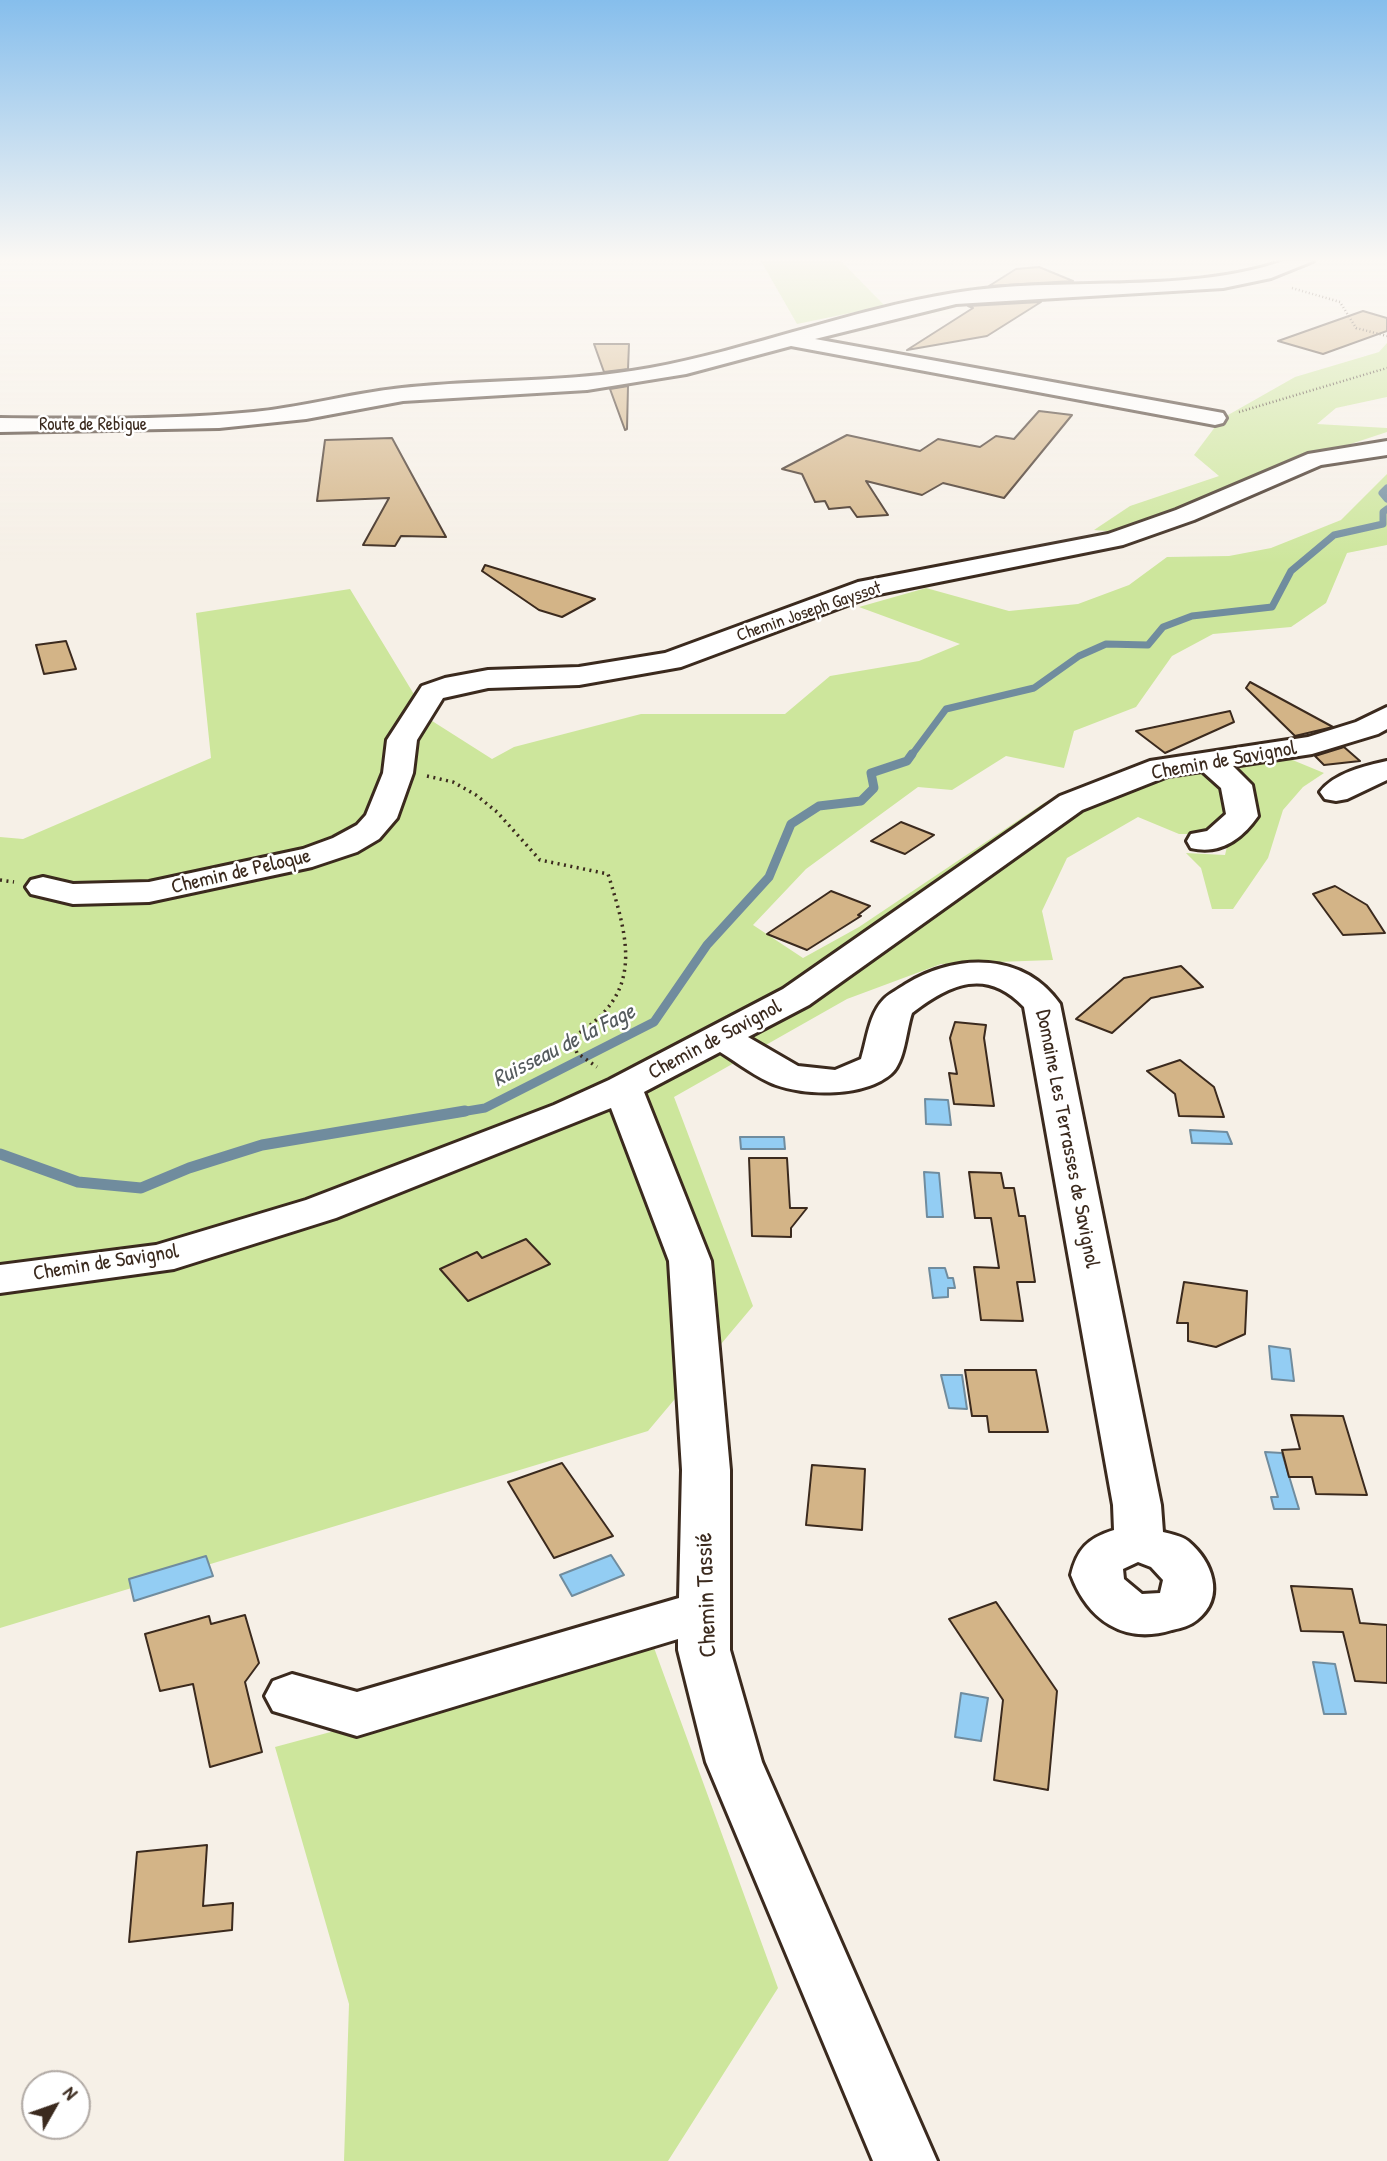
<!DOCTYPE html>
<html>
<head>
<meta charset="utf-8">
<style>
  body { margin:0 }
  #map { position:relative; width:1387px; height:2161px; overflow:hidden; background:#f6f0e7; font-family:"Patrick Hand",sans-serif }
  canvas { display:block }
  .north { position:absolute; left:21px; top:2070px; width:70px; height:70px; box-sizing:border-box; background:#fff; border:2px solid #b1aaa5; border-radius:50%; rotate:50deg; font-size:19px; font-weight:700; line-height:28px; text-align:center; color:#3b2a1e }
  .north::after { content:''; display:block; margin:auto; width:24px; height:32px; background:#3b2a1e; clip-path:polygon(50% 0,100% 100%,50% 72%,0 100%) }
</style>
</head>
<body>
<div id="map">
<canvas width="1387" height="2161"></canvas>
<div class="north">N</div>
</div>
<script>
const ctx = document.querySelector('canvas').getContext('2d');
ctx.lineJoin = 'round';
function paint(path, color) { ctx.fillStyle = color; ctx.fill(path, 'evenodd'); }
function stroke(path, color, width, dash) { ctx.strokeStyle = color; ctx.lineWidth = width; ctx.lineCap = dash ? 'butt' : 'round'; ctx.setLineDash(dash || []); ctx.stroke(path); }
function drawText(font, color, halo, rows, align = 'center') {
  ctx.font = font + ' "Patrick Hand",sans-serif'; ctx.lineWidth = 5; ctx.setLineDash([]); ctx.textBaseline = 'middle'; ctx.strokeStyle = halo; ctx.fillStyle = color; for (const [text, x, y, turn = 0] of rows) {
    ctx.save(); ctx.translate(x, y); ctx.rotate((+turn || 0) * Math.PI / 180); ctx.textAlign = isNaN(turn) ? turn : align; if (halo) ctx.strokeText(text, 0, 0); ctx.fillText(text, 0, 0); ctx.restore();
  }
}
const green = new Path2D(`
  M761,261H841L885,306L797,324Z
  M1387,343V397L1336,408L1317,424L1387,428V432L1263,473L1119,532L1094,530L1130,506L1219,476L1194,455L1221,419L1295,377L1379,352Z
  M1387,474V545L1347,553L1326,603L1291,627L1213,634L1172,656L1136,707L1074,731L1064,768L1006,756L952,790L918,787L806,869L753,925L803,958L859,927L1044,803L1127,773L1278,754L1324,773L1303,787L1283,810L1268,858L1233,909H1212L1201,868L1186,853L1225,855L1230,834H1179L1138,817L1067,858L1042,911L1053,960L941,964L847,999L674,1097L753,1306L648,1431L0,1628V837L23,839L211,758L196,613L350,589L429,719L492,759L514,747L641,714H785L830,676L919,661L960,644L859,607L926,588L1009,611L1078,604L1129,585L1167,557L1229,556L1271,548L1341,520Z
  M653,1645L778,1988L668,2161H344L349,2004L275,1747Z`);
const water = new Path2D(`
  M925,1099L948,1100L951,1125L926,1124Z
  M1190,1130L1227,1132L1232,1144L1192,1143Z
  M740,1137H784L785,1149H741Z
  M924,1172L939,1173L943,1217H927Z
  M929,1268H945L948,1278H953L955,1288H948V1297L933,1298Z
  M1269,1346L1290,1349L1294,1381L1272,1379Z
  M941,1375H962L967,1409L949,1408Z
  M1265,1452L1282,1453L1299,1509H1274L1271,1497H1278Z
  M611,1555L624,1575L572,1596L560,1575Z
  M206,1556L213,1576L134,1601L129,1579Z
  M1313,1662L1335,1664L1346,1714H1324Z
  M961,1693L988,1698L981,1741L955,1737Z`);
const streamFar2 = new Path2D(`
  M1387,488L1382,493L1387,499
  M911,756L946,709L1034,688L1079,656L1106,644L1148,645L1163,627L1192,616L1272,607L1291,571L1334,535L1383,524V512L1387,509`);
const streamFar1 = new Path2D(`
  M455,1113L485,1108L654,1022L707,945L769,877L791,824L819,806L861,801L874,788L871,773L907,761L912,754`);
const stream = new Path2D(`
  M0,1154L78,1182L141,1188L189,1168L262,1145L465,1111`);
const building = new Path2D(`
  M1039,267L1073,281L989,286L1016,269Z
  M1041,302L987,336L907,350L973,308L968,306Z
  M1363,311L1387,318V331L1323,354L1278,341Z
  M594,344H629L628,369L604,372Z
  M628,386L627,429L625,430L610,389Z
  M1039,411L1072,415L1004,498L943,483L922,495L866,481L888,515L857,517L850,507L829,509L825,501L815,502L802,474L782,469L847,435L920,451L938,439L980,447L996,436L1014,439Z
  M392,438L411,473L446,537L401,536L395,546L363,545L389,498L317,501L325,440Z
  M485,565L595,599L562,617L539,610L482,571Z
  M66,641L76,669L44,674L36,645Z
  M1250,682L1333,727L1295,736L1246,688Z
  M1230,711L1234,722L1165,753L1136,731Z
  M1344,747L1360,761L1324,765L1315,756Z
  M901,822L934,835L905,854L871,841Z
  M1335,886L1367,905L1385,933L1343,935L1313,894Z
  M831,891L870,906L858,915L861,916L807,950L767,934Z
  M1181,966L1203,987L1151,998L1112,1033L1076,1019L1124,978Z
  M955,1022L986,1025L984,1038L994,1106L954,1104L949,1073L957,1074L950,1038Z
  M1180,1060L1214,1087L1224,1117L1179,1116L1175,1094L1147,1071Z
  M749,1158H787L790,1208H807L791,1228V1237L752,1236Z
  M969,1172L1001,1173L1004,1188H1014L1019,1216H1025L1035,1282H1017L1023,1321L981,1320L974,1267L999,1268L991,1218H975Z
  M526,1239L550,1264L468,1301L440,1269L477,1252L482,1258Z
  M1184,1282L1247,1291L1245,1334L1216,1347L1188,1341V1323H1177Z
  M965,1370H1036L1048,1432H989L987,1416H972Z
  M1291,1415L1343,1416L1367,1495L1316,1494L1312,1477H1289L1282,1450L1300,1449Z
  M562,1463L613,1536L554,1558L508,1482Z
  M812,1465L865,1469L862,1530L806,1525Z
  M1291,1586L1352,1589L1360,1623L1387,1625V1683L1355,1681L1343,1632L1301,1631Z
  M996,1602L1057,1691L1048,1790L994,1780L1003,1700L949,1619Z
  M245,1615L259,1663L245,1682L262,1752L210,1767L193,1684L160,1691L145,1634L209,1616L211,1624Z
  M207,1845L203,1906L233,1903L232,1930L129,1942L137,1852Z`);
const pathFar1 = new Path2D(`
  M1292,288L1340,302L1356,328L1387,336
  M1239,412L1387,368`);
const path = new Path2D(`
  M427,776L453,782L476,795L497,812L540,860L608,874C630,944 644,995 571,1038L577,1053L597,1067
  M0,880L14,882`);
const minor = new Path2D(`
  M1284,261H1313L1271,278L1223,288L956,304L815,339L1223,413L1226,418L1223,423L1215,425L791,346L686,374L587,390L403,401L306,419L219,428L0,432V418C85,419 170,420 254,412C304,407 353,393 402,388C485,379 568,383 650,368C752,349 850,310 954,293C1063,275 1177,296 1284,261Z
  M1387,441V455L1321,465L1194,520L1123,545L874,595L681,667L579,685L488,688L443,698L417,740L413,773L397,818L379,839L357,852L312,867L149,902L73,904L31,894L26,887L31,880L43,877L73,884L149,882L303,849L333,838L357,825L366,815L383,773L387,740L422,686L445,678L488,670L579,667L665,653L858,582L1108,534L1176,510L1308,454Z
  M1387,707V729L1378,734L1312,754L1233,766L1252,785L1258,816C1242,839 1220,855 1191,848L1187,841L1191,834L1207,831L1226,814L1221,788L1202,771L1168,776L1082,810L809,1005L748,1037L798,1066L835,1070L861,1059C867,1040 869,1014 884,999C890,993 899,989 906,984C956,953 1024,952 1060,1004L1161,1505L1163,1532C1171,1534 1182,1536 1188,1541C1212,1561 1226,1597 1197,1620C1190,1626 1181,1628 1172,1630C1124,1645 1088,1620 1071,1575C1077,1549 1088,1538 1114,1530L1113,1505L1024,1007C986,967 950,984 912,1013C906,1030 905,1062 891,1074C864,1097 808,1096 776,1085C757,1078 738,1063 720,1052L644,1092L711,1261L730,1470V1650L762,1762L937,2161H873L706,1762L678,1650V1639L357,1736L273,1711L265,1696L273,1681L292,1674L357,1692L679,1598L682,1470L669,1261L611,1108L336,1218L174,1269L0,1293V1265L156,1245L306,1200L554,1105L609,1080L783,989L1060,796L1150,761L1308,737L1356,722ZM1138,1562L1151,1567L1163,1580L1160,1593L1142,1594L1124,1579L1123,1569Z
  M1387,761V780L1347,799L1336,801L1325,799L1320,792C1334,773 1365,766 1387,761Z`);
const farStreetnames = [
  ["Route de Rebigue",93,425],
  ["Chemin Joseph Gayssot",809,612,-19]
];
const streetNames = [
  ["Chemin de Savignol",1224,761,-10],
  ["Chemin de Peloque",241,872,-13],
  ["Chemin de Savignol",715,1040,-28],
  ["Domaine Les Terrasses de Savignol",1067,1139,79],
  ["Chemin de Savignol",106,1263,-9]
];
const waterNames = [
  ["Ruisseau de la Fage",564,1046,-27]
];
const nearStreetnames = [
  ["Chemin Tassié",707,1595,-92]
];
paint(green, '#cde69c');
paint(water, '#93cdf3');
stroke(water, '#708c9e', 2);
stroke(streamFar2, '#708c9e', 7);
stroke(streamFar1, '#708c9e', 9);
stroke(stream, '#708c9e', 11);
paint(building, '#d3b487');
stroke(building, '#3b2a1e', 2);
stroke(minor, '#3b2a1e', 6);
stroke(pathFar1, '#3b2a1e', 2.5, [1, 2.5]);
stroke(path, '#3b2a1e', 3.5, [2, 4.5]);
paint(minor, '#fff');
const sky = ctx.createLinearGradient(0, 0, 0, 564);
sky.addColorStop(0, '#86beec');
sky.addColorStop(0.46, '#fbf8f4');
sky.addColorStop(1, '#fbf8f400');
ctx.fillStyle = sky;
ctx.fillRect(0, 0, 1387, 564);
drawText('18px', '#3b2a1e', '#fff', farStreetnames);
drawText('21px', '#3b2a1e', '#fff', streetNames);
drawText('italic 23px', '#555b5e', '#fff', waterNames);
drawText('24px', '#3b2a1e', '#fff', nearStreetnames);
</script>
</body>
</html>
